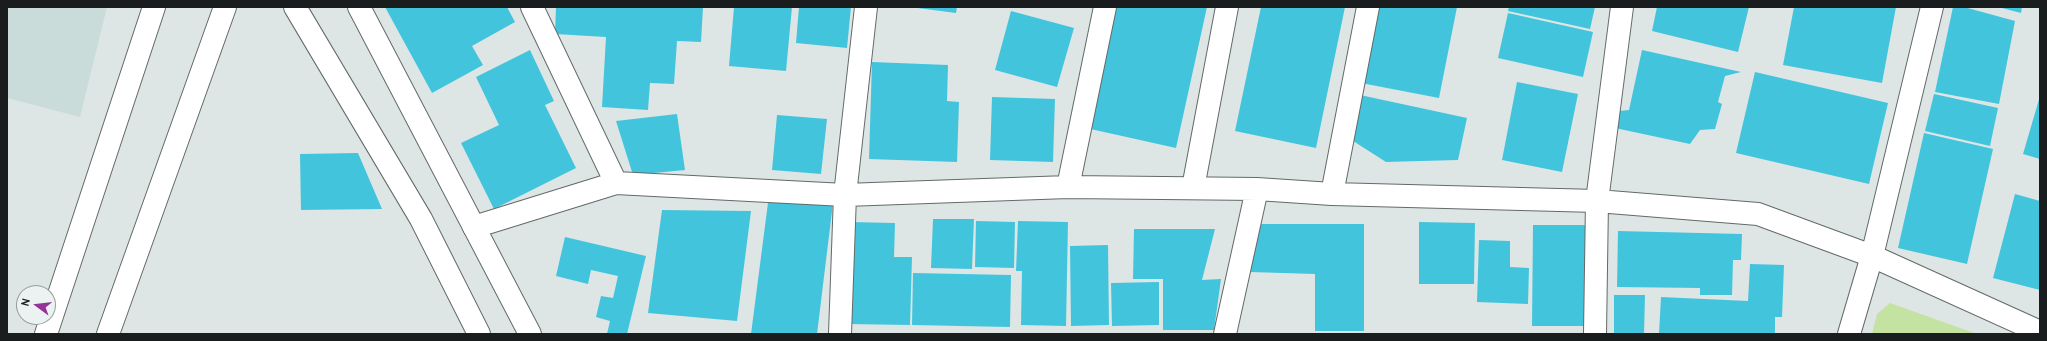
<!DOCTYPE html>
<html>
<head>
<meta charset="utf-8">
<style>
  body { margin:0 }
  #map { position:relative; width:2047px; height:341px; overflow:hidden; background:#dde6e4; font-family:"PT Sans",sans-serif }
  canvas { display:block }
  .frame { position:absolute; inset:0; border:8px solid #1a1d1d; pointer-events:none }
  .north { position:absolute; left:16px; top:285px; width:40px; height:40px; box-sizing:border-box; background:#eaf3f1; border:1px solid #979d9c; border-radius:50%; rotate:285deg; font-size:11px; font-weight:700; line-height:16px; text-align:center; color:#1a1d1d }
  .north::after { content:''; display:block; margin:auto; width:14px; height:18px; background:#953399; clip-path:polygon(50% 0,100% 100%,50% 72%,0 100%) }
</style>
</head>
<body>
<div id="map">
<canvas width="2047" height="341"></canvas>
<div class="frame"></div>
<div class="north">N</div>
</div>
<script>
const ctx = document.querySelector('canvas').getContext('2d');
ctx.lineJoin = 'round';
function paint(path, color) { ctx.fillStyle = color; ctx.fill(path, 'evenodd'); }
function stroke(path, color, width, dash) { ctx.strokeStyle = color; ctx.lineWidth = width; ctx.lineCap = dash ? 'butt' : 'round'; ctx.setLineDash(dash || []); ctx.stroke(path); }
const built = new Path2D(`
  M7,7H107L80,117L7,98Z`);
const green = new Path2D(`
  M1890,303L1977,334H1872L1877,314Z`);
const building = new Path2D(`
  M385,7H507L515,22L472,46L483,65L432,93Z
  M556,7H703L701,42L677,41L674,84L650,83L648,110L602,107L606,37L555,34Z
  M734,7H792L786,71L729,66Z
  M799,7H851L847,48L796,43Z
  M910,7H957L956,13Z
  M1113,7H1207L1176,148L1086,128Z
  M1261,7H1345L1316,148L1235,131Z
  M1376,7H1457L1439,98L1361,83Z
  M1509,7H1595L1590,29L1508,11Z
  M1657,7H1749L1738,52L1652,31Z
  M1794,7H1896L1882,83L1783,65Z
  M1953,7H1964L2015,21L1999,104L1935,92Z
  M1998,7H2022L2021,13Z
  M1011,11L1074,28L1057,87L995,70Z
  M1508,13L1593,32L1583,77L1498,58Z
  M530,50L554,101L545,105L576,168L494,209L461,143L499,125L476,77Z
  M1642,50L1741,72L1725,76L1718,102L1722,104L1715,129L1700,130L1690,144L1615,128L1619,111L1629,110Z
  M872,62L948,65L947,101L959,102L957,162L869,159Z
  M1755,72L1888,103L1869,184L1736,153Z
  M1517,82L1578,94L1562,172L1502,160Z
  M1934,94L1998,108L1990,146L1925,131Z
  M1360,95L1467,118L1458,160L1386,162L1350,139Z
  M2040,96V159L2023,154Z
  M992,97L1055,99L1053,162L990,160Z
  M677,114L685,170L633,175L616,121Z
  M777,115L827,119L821,174L772,170Z
  M1924,133L1993,149L1967,264L1898,248Z
  M358,153L382,209L301,210L300,154Z
  M2015,194L2040,201V290L1993,278Z
  M769,195L833,203L817,334H751Z
  M662,210L751,211L737,321L648,313Z
  M933,219H974L972,269L931,268Z
  M976,221L1015,222L1014,268L975,267Z
  M1018,221L1068,222L1066,326L1021,325L1022,271H1016Z
  M850,222L895,223L894,257H912L910,325L848,324Z
  M1419,222L1475,223L1474,284H1419Z
  M1261,224H1364V331H1315V274L1250,272Z
  M1533,225H1590L1589,326H1532Z
  M1134,229H1215L1202,280L1221,279L1214,330H1163V279H1133Z
  M1618,231L1742,234L1741,260H1733L1732,295H1700V288L1617,287Z
  M565,237L646,256L627,334H607L610,321L596,317L601,296L613,298L618,276L591,270L588,284L556,276Z
  M1479,240L1510,241V267L1529,268L1528,304L1477,302Z
  M1108,245L1109,325L1071,326L1070,246Z
  M1750,264L1784,265L1782,317H1775V334H1659L1661,297L1748,301Z
  M913,273L1011,275L1010,327L912,325Z
  M1159,282V325L1112,326L1111,283Z
  M1614,295H1645L1644,334H1614Z`);
const street = new Path2D(`
  M532,7L616,183
  M1068,187L1105,7
  M1193,188L1227,7
  M1332,194L1368,7
  M474,227L616,183L845,195L1068,187L1257,189L1332,194L1597,201L1758,214L1872,256L2040,332
  M840,334L845,195L866,7
  M1225,334L1257,189
  M1595,334L1597,201L1622,7
  M1849,334L1872,256L1932,7`);
const secondary = new Path2D(`
  M295,7L421,219L479,334
  M359,7L530,334
  M46,334L154,7
  M108,334L225,7`);
paint(built, '#cadcd9');
paint(green, '#c4e2a2');
paint(building, '#43c4dd');
stroke(street, '#636a69', 24);
stroke(secondary, '#636a69', 24);
stroke(street, '#fff', 22);
stroke(secondary, '#fff', 22);
</script>
</body>
</html>
